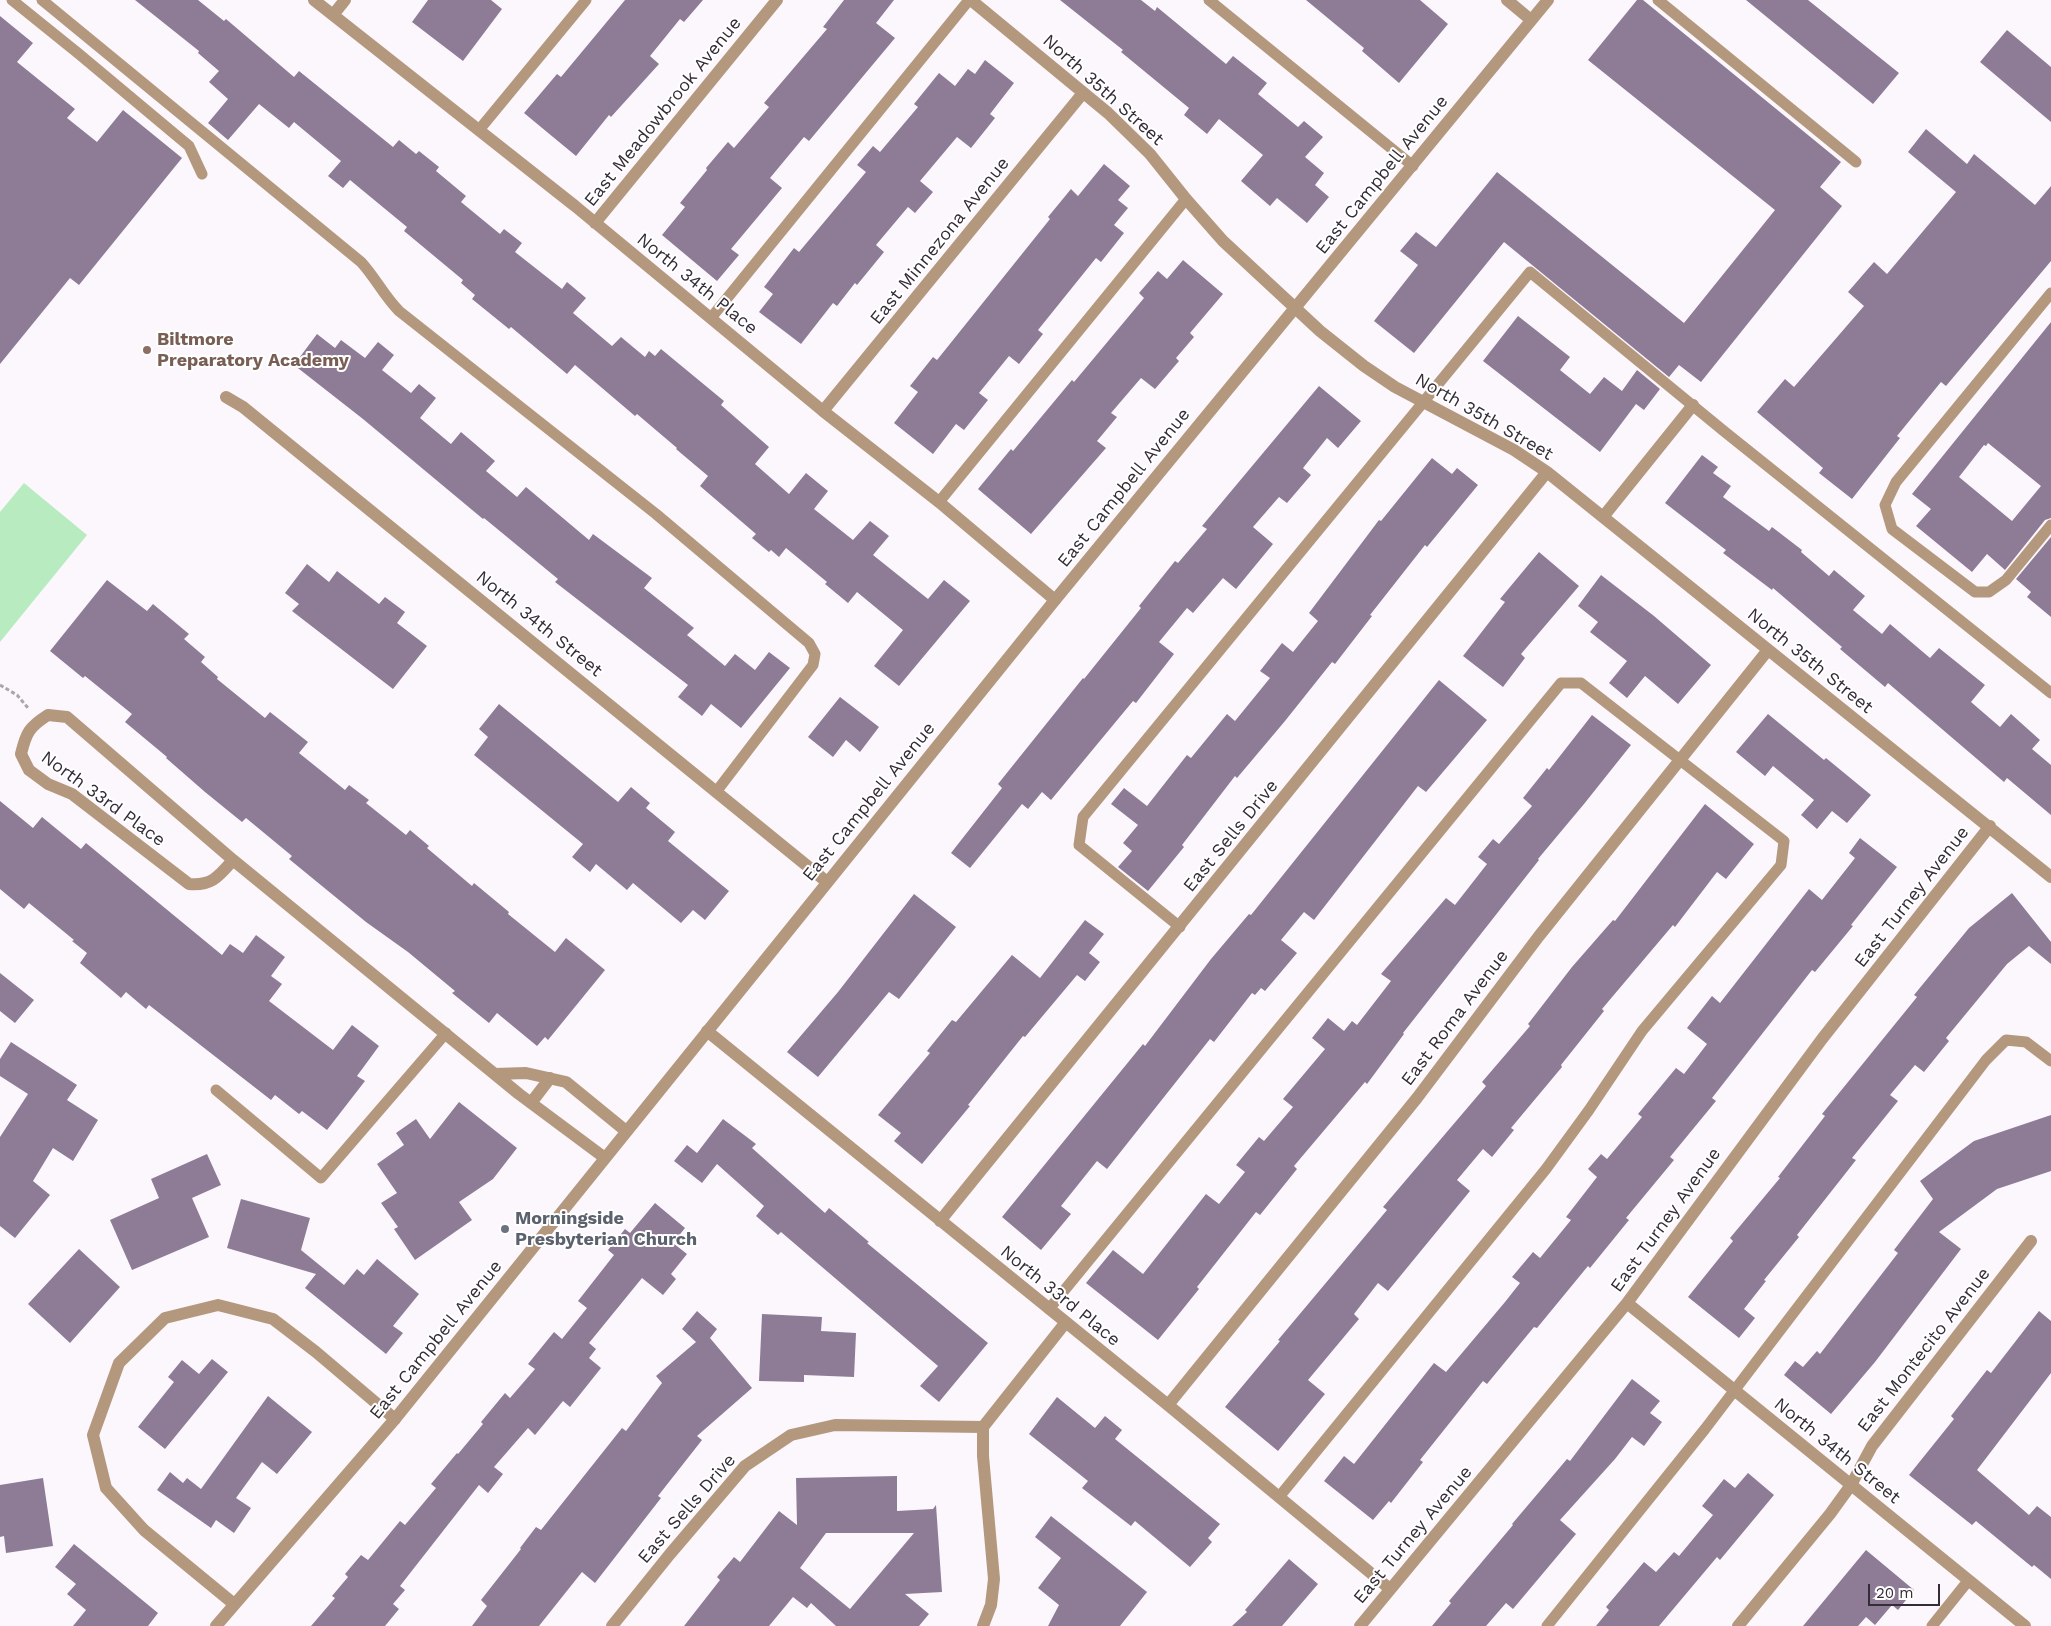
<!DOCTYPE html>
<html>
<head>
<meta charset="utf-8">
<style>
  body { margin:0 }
  #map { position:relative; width:2051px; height:1626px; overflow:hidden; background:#fbf7fd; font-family:"Work Sans",sans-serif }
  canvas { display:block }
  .scale { position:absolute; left:1868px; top:1584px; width:72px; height:22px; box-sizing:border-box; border:2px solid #342c37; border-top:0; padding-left:6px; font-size:15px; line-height:18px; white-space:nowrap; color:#342c37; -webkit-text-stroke:4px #fff; paint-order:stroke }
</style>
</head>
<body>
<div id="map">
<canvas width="2051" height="1626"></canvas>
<div class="scale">20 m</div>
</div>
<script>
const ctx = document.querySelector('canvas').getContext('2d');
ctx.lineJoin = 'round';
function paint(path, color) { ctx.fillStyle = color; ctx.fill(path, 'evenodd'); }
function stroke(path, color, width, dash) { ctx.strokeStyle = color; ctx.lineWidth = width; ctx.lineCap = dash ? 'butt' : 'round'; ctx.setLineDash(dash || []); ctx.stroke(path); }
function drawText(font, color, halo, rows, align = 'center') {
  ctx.font = font + ' "Work Sans",sans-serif'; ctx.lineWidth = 4; ctx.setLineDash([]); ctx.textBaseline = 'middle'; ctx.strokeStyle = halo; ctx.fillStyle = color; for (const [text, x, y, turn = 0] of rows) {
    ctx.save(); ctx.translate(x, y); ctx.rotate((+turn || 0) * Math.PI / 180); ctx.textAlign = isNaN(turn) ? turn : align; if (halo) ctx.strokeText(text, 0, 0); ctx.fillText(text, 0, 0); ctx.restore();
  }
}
const green = new Path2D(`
  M24,483L87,535L0,642V512Z`);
const building = new Path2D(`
  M135,0H198L224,21L226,19L294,77L299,71L393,147L399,140L416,154L419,151L439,167L436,171L466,196L461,202L500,234L504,229L522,243L515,252L562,289L567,282L586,298L573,313L612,346L621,337L645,357L649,351L655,356L661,349L724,401L721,405L769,447L755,464L789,494L806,473L828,491L814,509L853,540L870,521L889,536L873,555L928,599L944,580L970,601L899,686L874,666L903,630L857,592L848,603L825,584L827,582L786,548L779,557L771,550L769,552L752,538L756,534L700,486L708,476L676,449L677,448L637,414L635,416L575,365L567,374L511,327L509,329L472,299L475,295L461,283L463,280L404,231L407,227L350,180L343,188L328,176L341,161L294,122L289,128L259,104L228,140L208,123L228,99L209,82L219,71L198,53L199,51Z
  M428,0H491L502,9L463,61L412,22Z
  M625,0H703L684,22L680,19L650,56L659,64L611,117L609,115L576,156L524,113L557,74L561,77Z
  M844,0H894L876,23L895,38L809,141L804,137L770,178L782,188L731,249L739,255L717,281L662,235L685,207L680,203L707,170L706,168L728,142L734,148L769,107L764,103L827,29L823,27Z
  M1060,0H1141L1155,11L1157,7L1226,64L1233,56L1267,83L1258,94L1298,127L1304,121L1323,137L1305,157L1324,173L1315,185L1329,197L1307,223L1277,198L1270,206L1241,181L1263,155L1219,119L1207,134L1184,115L1189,108L1121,52L1123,50Z
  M1306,0H1420L1448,24L1399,83L1362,51L1364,48Z
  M1637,0H1643L1841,162L1820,187L1842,206L1701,382L1679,365L1669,377L1504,242L1414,353L1374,321L1418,265L1400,251L1416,232L1436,247L1497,172L1684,323L1775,210L1588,60Z
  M1746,0H1808L1899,73L1873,104Z
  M0,16L33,43L17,62L75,109L67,118L97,142L123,110L182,158L79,285L70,278L0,364Z
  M2007,30L2051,67V122L1980,62Z
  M985,60L1014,83L990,114L995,118L971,148L957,137L920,181L933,192L915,213L908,207L876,245L884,252L857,285L855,283L837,306L833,303L801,344L759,312L773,294L764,287L794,248L799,252L866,172L857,165L873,146L880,152L918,107L914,104L939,73L955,86L968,69L975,74Z
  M1926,129L1967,164L1974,154L2035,205L2051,186V261L1946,386L1941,382L1897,436L1900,438L1852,499L1819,473L1823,468L1757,412L1785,379L1794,387L1864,306L1848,292L1874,262L1887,274L1956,192L1908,152Z
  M1104,164L1130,186L1118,200L1128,208L1114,225L1124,233L1101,262L1096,258L1038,330L1043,334L1019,364L1009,356L979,393L988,400L964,430L956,424L933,454L894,423L918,392L910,386L933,357L937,360L1050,219L1048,217L1071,189L1078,196Z
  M1183,260L1223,294L1190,333L1194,337L1176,358L1179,361L1155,389L1141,378L1111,413L1117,417L1097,441L1106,448L1031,534L978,489L1011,449L1013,451L1072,380L1074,382L1144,298L1139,293L1158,271L1167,279Z
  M1518,316L1570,357L1560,370L1590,394L1604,377L1622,391L1637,370L1660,389L1644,410L1636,404L1600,452L1483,361Z
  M2051,322V518L2045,520L2005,570L1987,554L1972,572L1916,526L1931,509L1912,494ZM1988,443L2041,486L2012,521L1959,477L1984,445L1986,446Z
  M317,334L335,348L341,340L365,358L378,342L394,355L382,370L411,393L419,384L436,398L420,418L451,444L461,432L495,461L486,471L517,497L526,487L589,540L593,534L652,578L644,588L694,628L687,635L725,666L735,654L755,670L769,652L790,668L741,728L711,704L702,716L678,697L688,685L555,582L558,579L484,518L483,519L363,419L294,365Z
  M1319,386L1361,421L1338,448L1327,438L1303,468L1311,475L1287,503L1279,497L1253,527L1273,544L1236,589L1223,578L1193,613L1187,608L1159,642L1174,654L1136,703L1133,701L1051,800L1042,792L1028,809L1022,804L970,868L951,853L1002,788L998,784L1083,678L1084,679L1141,608L1139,606L1175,561L1178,563L1207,529L1202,526Z
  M1702,455L1718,467L1713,473L1731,486L1723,497L1769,531L1772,527L1802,550L1801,552L1829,576L1834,570L1865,596L1853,610L1882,634L1890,624L1930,658L1939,648L1985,685L1971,702L2000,727L2011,714L2040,740L2032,749L2051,765V815L2007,778L2004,782L1888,683L1885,687L1840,649L1842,647L1773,588L1772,590L1723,553L1726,550L1665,503Z
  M1432,458L1452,474L1457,468L1478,485L1427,547L1425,545L1370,615L1372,616L1335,664L1332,662L1285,721L1237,778L1235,776L1182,845L1184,847L1148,891L1118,867L1132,851L1123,843L1138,825L1111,804L1124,788L1147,806L1187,755L1191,758L1227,714L1235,721L1270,678L1260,671L1282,643L1293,652L1318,621L1309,613L1379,520L1381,521Z
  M2051,537V617L2027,597L2031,592L2016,579Z
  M1539,552L1579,586L1521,654L1525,658L1503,687L1463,656L1505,602L1500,599Z
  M307,564L329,582L337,571L379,604L385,597L405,612L397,623L427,646L393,689L292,611L299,604L285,593Z
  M1601,575L1654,616L1711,665L1678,704L1645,676L1627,698L1609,683L1627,661L1590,632L1598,622L1578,606Z
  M107,580L147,611L153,604L189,634L184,639L205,657L201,662L218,677L217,679L265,718L270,712L308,742L299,753L345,790L349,785L369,800L366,803L406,835L410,830L429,846L427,848L472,886L474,883L509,912L508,914L555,952L566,938L605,970L548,1040L545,1037L537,1046L497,1013L489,1023L452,993L455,991L408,952L366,922L289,859L292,856L246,818L242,822L205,792L166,758L167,757L125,722L132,714L85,676L83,678L50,651Z
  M1439,680L1487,720L1426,792L1418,786L1314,920L1304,912L1281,940L1297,953L1265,991L1261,988L1255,995L1252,993L1214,1042L1210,1039L1107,1169L1097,1161L1061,1206L1071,1214L1041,1250L1002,1217L1143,1044L1145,1046L1211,959L1249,914L1251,915Z
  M840,697L879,727L860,752L846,740L833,757L808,737Z
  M499,704L618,802L631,787L650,803L646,808L675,832L668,841L729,891L705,920L693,910L681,923L633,883L627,890L596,864L590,872L572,857L583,844L474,755L488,737L479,729Z
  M1768,714L1824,760L1826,758L1871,795L1847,823L1832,811L1817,829L1801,815L1814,800L1773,766L1765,776L1736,752Z
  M1592,715L1631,745L1584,804L1538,859L1539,860L1403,1033L1404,1034L1367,1084L1365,1082L1294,1166L1297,1169L1260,1215L1256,1212L1197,1287L1199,1289L1158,1340L1086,1283L1113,1250L1143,1274L1206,1194L1219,1204L1245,1172L1236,1165L1259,1137L1264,1141L1293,1107L1283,1099L1325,1049L1312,1038L1328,1018L1344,1031L1352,1021L1357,1025L1391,981L1381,974L1446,898L1455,905L1487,864L1478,857L1493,839L1499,844L1532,806L1523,798L1547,768L1549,770Z
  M0,801L33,828L42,817L81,849L86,843L222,955L230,944L243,953L256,935L285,957L271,976L282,984L269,1001L333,1050L352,1025L379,1046L357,1076L365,1081L327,1130L302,1111L299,1114L275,1095L271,1100L149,1005L146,1009L126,992L121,998L80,963L87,953L72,941L74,940L29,903L24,909L0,889Z
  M1705,804L1754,844L1726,879L1717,872L1675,927L1673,925L1602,1009L1604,1011L1561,1065L1562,1067L1511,1128L1514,1130L1492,1157L1483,1149L1457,1180L1470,1191L1388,1291L1378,1283L1354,1314L1359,1319L1308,1380L1325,1394L1278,1451L1225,1407L1280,1341L1278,1340L1387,1210L1383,1207L1486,1086L1482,1082L1530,1026L1528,1024L1572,967L1613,920L1615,921Z
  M1860,838L1897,867L1851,925L1853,926L1815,972L1812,970L1712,1098L1716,1101L1670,1157L1674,1160L1626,1218L1629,1220L1590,1268L1588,1266L1537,1328L1534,1327L1487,1384L1483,1381L1420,1460L1423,1462L1391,1503L1389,1501L1373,1520L1324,1481L1344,1456L1354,1464L1434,1363L1446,1372L1505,1302L1520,1283L1512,1277L1533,1252L1540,1258L1571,1220L1566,1217L1597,1177L1588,1169L1601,1154L1607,1159L1642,1117L1638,1114L1676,1068L1684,1074L1707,1044L1687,1028L1712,996L1720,1003L1809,889L1822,900L1855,858L1849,853Z
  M2012,893L2051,942V964L2029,946L2007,964L1946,1038L1949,1041L1924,1072L1915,1065L1890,1095L1898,1101L1852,1158L1856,1160L1797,1235L1799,1237L1764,1280L1766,1281L1744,1309L1755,1318L1739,1338L1688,1297L1733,1241L1730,1238L1780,1178L1778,1177L1825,1116L1822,1114L1917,997L1914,995L1969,928Z
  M914,894L956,927L899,999L889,992L818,1077L787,1052L838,992Z
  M1085,920L1104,934L1089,953L1100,962L1085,981L1077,975L1025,1037L1023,1036L968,1105L970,1106L922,1164L894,1141L901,1133L878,1115L930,1053L927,1051L952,1020L956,1022L1012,955L1040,978Z
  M0,973L34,1000L15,1023L0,1011Z
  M11,1042L77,1085L67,1100L98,1120L73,1161L53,1148L33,1181L50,1195L15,1238L0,1226V1137L28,1094L0,1076V1059Z
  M459,1102L517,1148L493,1179L459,1202L472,1220L415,1260L394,1229L398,1227L381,1203L397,1193L377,1164L404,1145L396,1133L416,1119L430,1139Z
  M2051,1115V1171L1997,1189L1939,1232L1961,1249L1875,1362L1831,1414L1784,1375L1795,1361L1803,1367L1817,1351L1820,1354L1898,1253L1894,1250L1933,1199L1920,1181L1974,1141Z
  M723,1119L756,1144L752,1148L825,1213L829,1208L869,1242L867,1243L988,1343L939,1402L920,1386L938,1366L781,1232L778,1235L756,1216L764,1206L717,1164L702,1183L674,1161L687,1145L697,1153Z
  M207,1154L221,1185L192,1198L209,1237L132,1270L110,1220L159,1198L151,1179Z
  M241,1199L310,1218L301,1250L344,1285L357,1269L364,1275L377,1259L419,1294L393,1326L403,1333L386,1354L305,1288L316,1274L227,1248Z
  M655,1203L685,1228L673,1243L687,1254L671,1274L676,1279L663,1295L642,1278L589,1343L596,1349L589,1358L601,1368L570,1407L563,1401L535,1435L528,1428L494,1467L503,1474L488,1493L479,1485L400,1586L405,1590L393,1604L399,1609L385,1626H311L335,1598L332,1596L348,1577L345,1574L361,1555L368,1560L400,1521L405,1525L436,1488L431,1484L457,1453L458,1454L483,1424L481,1422L505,1393L510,1398L535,1369L528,1364L554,1332L562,1339L587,1308L578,1301L614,1255L608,1250L625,1229L630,1233Z
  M79,1249L120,1287L70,1343L28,1304Z
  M697,1311L717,1329L710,1338L752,1388L697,1436L702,1440L658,1496L661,1498L595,1583L582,1572L539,1626H472L487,1606L481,1600L521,1549L520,1548L536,1527L541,1530L622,1428L626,1431L662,1383L656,1376L696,1342L682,1329Z
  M2039,1311L2051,1321V1373L1977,1470L2029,1515L2037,1506L2051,1517V1579L2034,1565L2032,1567L1976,1521L1972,1525L1909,1475L1954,1419L1951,1416L1987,1370L1991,1373Z
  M762,1314L822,1317L821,1331L856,1333L854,1377L804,1375V1382L759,1381Z
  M212,1359L228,1372L165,1449L138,1427L174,1382L168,1377L182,1360L199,1374Z
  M1632,1379L1660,1401L1650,1413L1662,1422L1644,1446L1632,1437L1615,1459L1560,1520L1576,1534L1513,1609L1506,1603L1486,1626H1432L1451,1603L1449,1601L1513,1525L1512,1524L1567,1459L1570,1461Z
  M268,1396L312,1432L277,1474L262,1462L236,1498L251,1508L234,1533L216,1520L211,1528L157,1490L170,1472L183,1483L187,1478L201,1489Z
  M1057,1397L1095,1428L1105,1416L1122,1430L1115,1439L1220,1524L1208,1538L1212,1542L1190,1567L1135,1521L1131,1526L1082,1488L1088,1481L1029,1434Z
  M1748,1473L1774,1495L1720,1560L1717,1557L1659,1626H1596L1609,1610L1606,1607L1644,1562L1656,1572L1674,1552L1679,1556L1713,1515L1702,1506L1724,1479L1735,1488Z
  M897,1476V1511L933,1509L936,1505L942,1592L905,1594L929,1614L919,1626H836L811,1603L807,1608L793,1597L769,1626H684L720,1580L717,1577L734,1557L740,1562L779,1511L797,1525L796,1478ZM826,1533H914L850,1609L800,1568Z
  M43,1478L53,1546L6,1553L4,1536L0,1537V1485Z
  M1051,1516L1147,1592L1120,1626H1048L1059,1605L1038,1588L1061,1558L1035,1537Z
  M74,1544L158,1613L148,1626H73L86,1610L67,1594L76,1584L55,1567Z
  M1866,1550L1914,1590L1898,1610L1892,1605L1875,1625L1866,1617L1858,1626H1803Z
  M1289,1559L1318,1584L1282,1626H1232L1247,1612L1245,1610Z`);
const path = new Path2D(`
  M0,685L17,695L28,708`);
const service = new Path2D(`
  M12,0L79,54L189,146L202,174
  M42,0L361,262C375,277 384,296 399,311L656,514L809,643L815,654L813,665L716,792
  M1209,0L1413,166
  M1658,0L1856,162
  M479,130L586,0
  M2051,293L1896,482L1885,505L1892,529L1975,592H1989L2006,580L2051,525
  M711,318L969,0
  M939,502L1186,199
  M1180,927L1079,845L1083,817L1530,272L1725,432L2051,693
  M216,1090L321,1178L446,1033
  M1049,1309L1561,683H1581L1784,841L1781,865L1642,1031L1589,1110L1546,1169L1279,1497
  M1547,1626L1705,1429L1986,1060L2006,1040L2026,1042L2051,1061
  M1932,1626L1968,1581`);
const minor = new Path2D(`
  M314,0L575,206L823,411L939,502L1055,600
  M971,0L1108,113L1150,154L1186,199L1223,241L1320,331L1364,366L1395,387L1514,450L1547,472L2051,877
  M1507,0L1531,20
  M333,15L345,0
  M595,223L777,0
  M226,397L243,407L827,882
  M823,411L1083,93
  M1603,517L1693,405
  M233,860C219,876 212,886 189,884L72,794L48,784L29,770L21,754C26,733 29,727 48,715L67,717L233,860L519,1094L605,1158
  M707,1031L1168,1405L1390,1589
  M495,1074L526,1073L566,1082L626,1131
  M531,1103L550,1078
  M940,1221L1547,472
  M1627,1303L2025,1626
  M1168,1405L1417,1098L1539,936L1768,650
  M234,1604L144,1530L106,1488L93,1435L119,1363L165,1318L218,1305L273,1319L316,1352L395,1419
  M612,1626L670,1554L745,1466L791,1435L835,1425L983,1427
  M983,1626L991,1605L994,1579L983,1456V1427L1066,1322
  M1360,1626L1627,1303L1822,1039L1990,826
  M1738,1626L1830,1514L1851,1485L1872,1446L2031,1241`);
const tertiary = new Path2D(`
  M216,1626L395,1419L1055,600L1548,0`);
const markers = [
  [147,350,5,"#8d6e63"],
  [505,1229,5,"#6b7280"]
];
const streetNames = [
  ["North 35th Street",1103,90,42],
  ["East Meadowbrook Avenue",663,112,-51],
  ["East Campbell Avenue",1382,175,-51],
  ["East Minnezona Avenue",940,241,-51],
  ["North 34th Place",697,284,39],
  ["North 35th Street",1484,417,30],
  ["East Campbell Avenue",1124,488,-51],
  ["North 34th Street",539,624,39],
  ["North 35th Street",1810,661,39],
  ["North 33rd Place",103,799,36],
  ["East Campbell Avenue",869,802,-51],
  ["East Sells Drive",1231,836,-51],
  ["East Turney Avenue",1912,897,-52],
  ["East Roma Avenue",1455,1018,-53],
  ["East Turney Avenue",1666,1220,-54],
  ["North 33rd Place",1060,1296,39],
  ["East Campbell Avenue",436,1340,-51],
  ["East Montecito Avenue",1924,1350,-52],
  ["North 34th Street",1837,1451,39],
  ["East Sells Drive",687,1509,-49],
  ["East Turney Avenue",1413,1535,-50]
];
const educationNames = [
  ["Biltmore",157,340],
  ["Preparatory Academy",157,361]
];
const worshipNames = [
  ["Morningside",515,1219],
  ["Presbyterian Church",515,1240]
];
paint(green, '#b8ebc0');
paint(building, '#8e7c97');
stroke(path, '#aaa4ac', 3, [4, 2.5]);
stroke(service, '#b4987e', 11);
stroke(minor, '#b4987e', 12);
stroke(tertiary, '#b4987e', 12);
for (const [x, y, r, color] of markers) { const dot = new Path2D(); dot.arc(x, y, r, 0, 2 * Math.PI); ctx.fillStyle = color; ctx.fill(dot); stroke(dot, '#fff', 2); }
drawText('18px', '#342c37', '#fff', streetNames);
drawText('bold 18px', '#785e54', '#fff', educationNames, 'left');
drawText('bold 18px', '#5b616d', '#fff', worshipNames, 'left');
</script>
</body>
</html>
